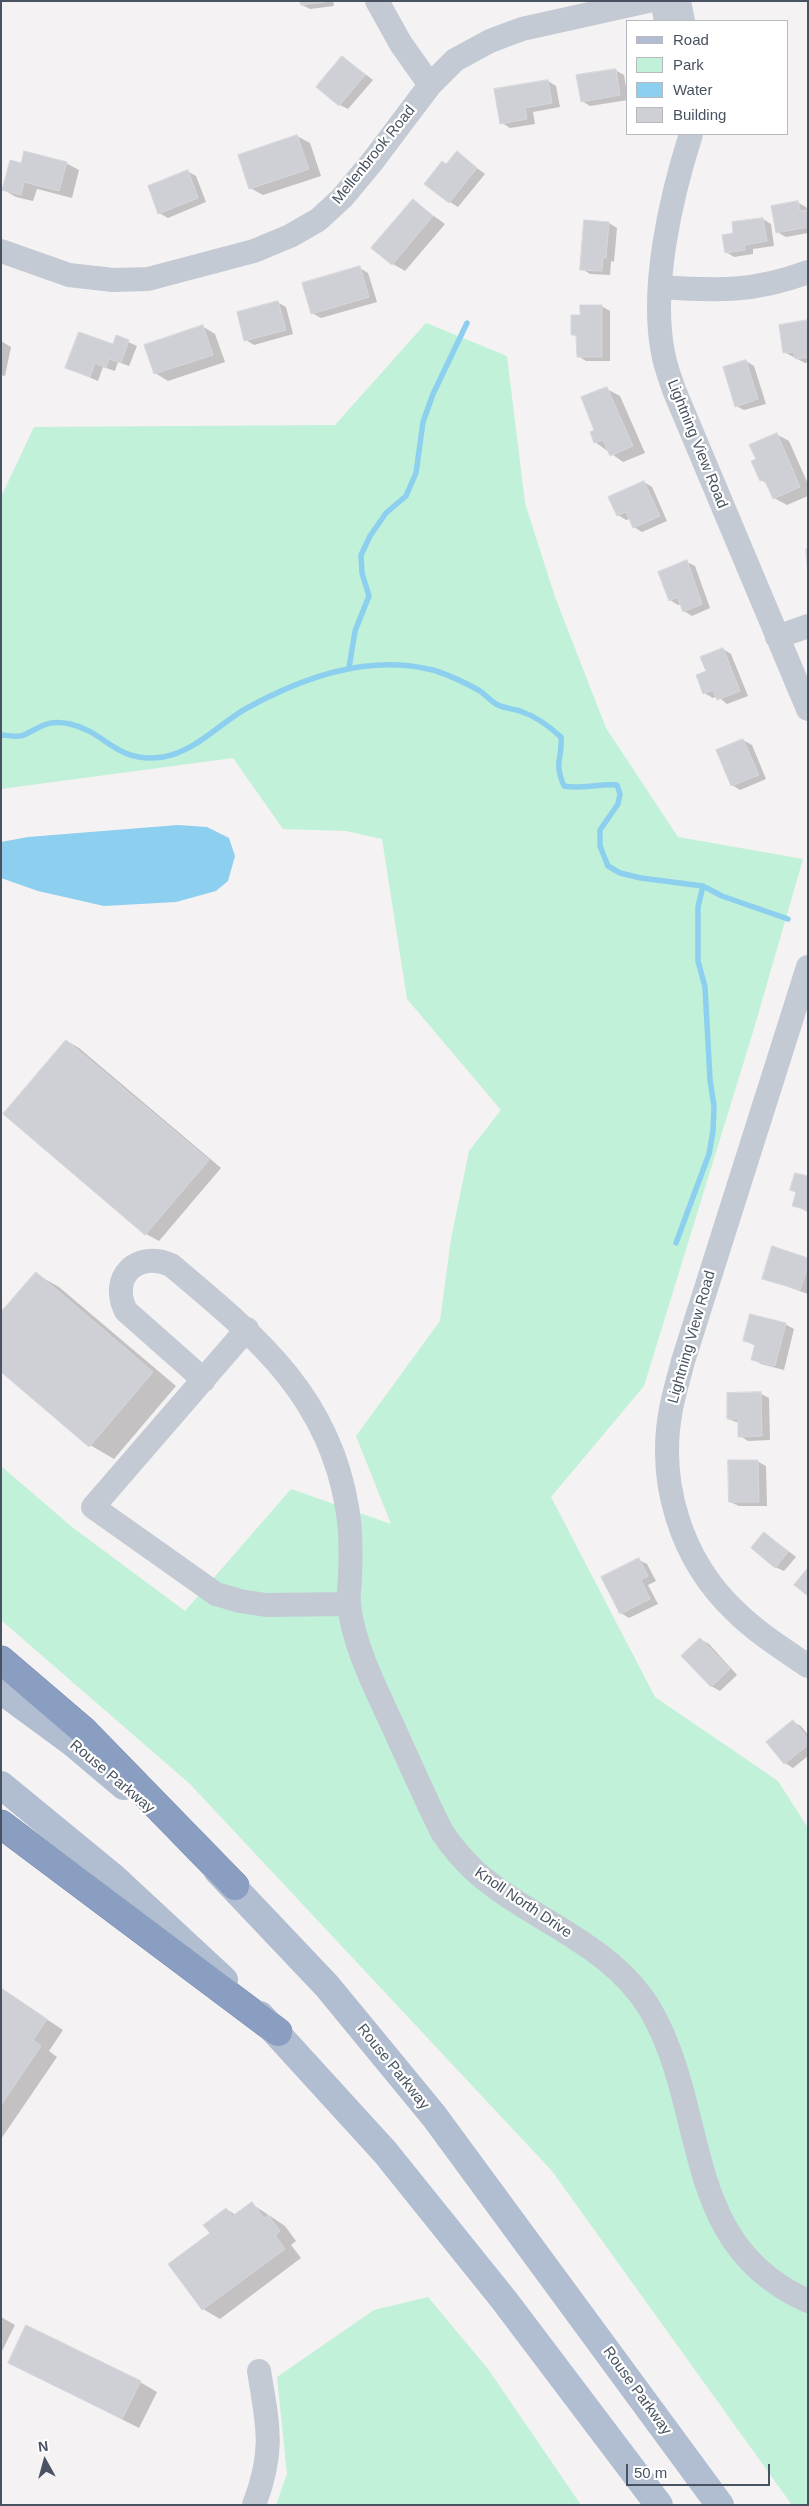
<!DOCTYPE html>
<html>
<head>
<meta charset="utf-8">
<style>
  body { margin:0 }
  #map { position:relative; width:809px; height:2506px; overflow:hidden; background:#f4f2f2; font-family:Helvetica,sans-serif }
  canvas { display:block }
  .frame { position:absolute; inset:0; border:2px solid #495260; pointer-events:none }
  .legend { position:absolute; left:626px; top:20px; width:162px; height:115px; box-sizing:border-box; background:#fff; border:1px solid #b6babf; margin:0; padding:6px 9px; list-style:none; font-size:15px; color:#495260 }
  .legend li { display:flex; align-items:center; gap:10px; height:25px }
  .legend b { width:25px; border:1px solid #b6babf }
  .north { position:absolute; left:20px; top:2436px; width:50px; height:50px; -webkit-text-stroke:4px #fff; paint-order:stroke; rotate:353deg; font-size:14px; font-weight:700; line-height:20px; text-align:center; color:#495260 }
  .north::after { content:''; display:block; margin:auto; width:18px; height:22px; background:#495260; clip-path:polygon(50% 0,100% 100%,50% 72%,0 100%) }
  .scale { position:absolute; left:626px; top:2464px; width:144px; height:22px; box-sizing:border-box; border:2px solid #495260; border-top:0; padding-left:6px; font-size:15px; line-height:18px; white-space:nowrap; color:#495260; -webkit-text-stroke:4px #fff; paint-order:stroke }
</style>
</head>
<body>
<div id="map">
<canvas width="809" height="2506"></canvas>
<div class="frame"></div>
<ul class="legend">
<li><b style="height:6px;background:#b1bdd1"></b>Road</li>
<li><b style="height:14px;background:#c1f1d9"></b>Park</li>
<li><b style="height:14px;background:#8dcfef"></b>Water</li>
<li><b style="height:14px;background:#ced0d6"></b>Building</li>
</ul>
<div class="north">N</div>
<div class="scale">50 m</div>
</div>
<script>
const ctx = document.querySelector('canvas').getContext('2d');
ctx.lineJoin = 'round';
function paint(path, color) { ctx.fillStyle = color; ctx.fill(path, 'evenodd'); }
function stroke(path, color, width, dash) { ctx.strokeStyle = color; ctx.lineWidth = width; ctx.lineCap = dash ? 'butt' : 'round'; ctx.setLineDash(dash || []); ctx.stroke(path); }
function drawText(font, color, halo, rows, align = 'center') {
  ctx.font = font + ' Helvetica,sans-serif'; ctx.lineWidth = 4.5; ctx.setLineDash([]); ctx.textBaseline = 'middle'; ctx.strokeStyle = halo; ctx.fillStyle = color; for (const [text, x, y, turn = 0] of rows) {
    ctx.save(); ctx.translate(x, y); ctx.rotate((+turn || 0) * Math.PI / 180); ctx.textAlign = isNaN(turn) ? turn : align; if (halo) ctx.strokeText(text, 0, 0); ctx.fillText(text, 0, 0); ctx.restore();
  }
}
const green = new Path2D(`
  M426,323L507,356L525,503L555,597L606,728L678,837L803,859L753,1032L644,1386L551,1497L655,1697L778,1781L808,1828V2505H792L552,2171L190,1784L1,1620V1466L72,1527L185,1611L291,1489L391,1524L356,1436L440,1321L451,1239L469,1151L501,1110L407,999L382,839L346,831L283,829L233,758L1,789V497L34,427L335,425Z
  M428,2297L488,2369L581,2505H276L287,2474L277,2377L374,2310Z`);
const water = new Path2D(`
  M178,825L207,827L229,838L235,856L228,881L216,891L176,902L104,906L38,891L1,878V842L28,837Z`);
const shadow = new Path2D(`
  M301,1H333L334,6L310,9L302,5Z
  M343,57L373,80L348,109L340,105Z
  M615,70L624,75L628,100L590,106L582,101Z
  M548,81L556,86L560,107L533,112L535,124L510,128L502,123Z
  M297,136L310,143L321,176L263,195L250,188Z
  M457,153L485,174L458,207L450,202L447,165Z
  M66,163L79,170L72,198L37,189L33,201L16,197L4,190L22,165Z
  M187,171L196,176L206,202L168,218L159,213Z
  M413,201L445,224L405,271L393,264Z
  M797,202L806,207L808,211V233L786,237L777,232Z
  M763,219L771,224L774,246L753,249V254L734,257L726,252L735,234Z
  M586,221L609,223L617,228L614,262L611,261L610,275L590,274L582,269Z
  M360,268L368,273L377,302L321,318L312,313Z
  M277,302L286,307L293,334L254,345L246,340Z
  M601,306L610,311V361H586L578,356V337L572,334L581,316Z
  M808,321V362L805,363L784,352Z
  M202,326L215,334L225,362L168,381L155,373Z
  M117,337L137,346L129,366L118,362L115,371L103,367L98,381L67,368L113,346Z
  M1,341L11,347L5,376L1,375Z
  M746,361L754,366L766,404L744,410L736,406Z
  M607,389L620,396L645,453L623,462L595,442Z
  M776,434L789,441L808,484V496L787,505L774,498L768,484L761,480Z
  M644,482L652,487L667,521L642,532L634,527L630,519L626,520L618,515Z
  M687,562L695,566L710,608L692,616L684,611L681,604L678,605L670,600Z
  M723,649L731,654L748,696L727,704L717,696L713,698L704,693L707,671Z
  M743,740L752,745L766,779L740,790L732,785Z
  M67,1041L79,1048L221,1168L159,1241L146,1234Z
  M808,1178V1212L793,1205L797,1193L791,1190Z
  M808,1259V1294L763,1278Z
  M36,1274L59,1287L176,1386L114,1459L90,1445Z
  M785,1324L794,1329L784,1370L761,1364L753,1359L756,1346L745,1341Z
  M728,1394H761L769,1398L770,1440L748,1441L740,1436L739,1423L728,1419Z
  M757,1461L766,1466L767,1506H739L730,1502Z
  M765,1533L796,1557L784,1571L775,1567Z
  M639,1560L647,1564L656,1581L648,1585L658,1604L629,1618L621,1613Z
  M700,1639L709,1644L737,1675L720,1691L711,1686Z
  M793,1722L801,1726L808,1735V1756L793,1768L785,1763L768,1742Z
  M1,1989L63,2030L49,2051L57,2057L1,2139Z
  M252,2204L285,2226L296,2241L291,2245L301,2258L220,2319L203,2309L212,2233L226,2209L236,2215Z
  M1,2317L15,2325L1,2353Z
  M9,2362L140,2382L157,2392L139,2428Z`);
const stream = new Path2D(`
  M349,668L355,631L369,596L362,573L361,555L370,536L386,513L406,496L416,473L423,422L433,394L467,323
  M1,735C8,735 18,738 24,735C41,727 48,719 70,724C107,732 115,764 163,757C195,752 220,723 247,708C302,678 365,655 428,669C441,671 468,684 480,691C486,695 491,702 498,705C504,708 513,709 520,711C535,716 549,726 561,737C563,759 553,760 564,786C582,790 599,783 617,785L620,794L618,804L600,830V846L608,866L620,873L641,878L703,886L722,896L788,919
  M676,1243L709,1154L713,1131L714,1106L710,1080L705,987L698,961V907L703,886`);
const building = new Path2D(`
  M300,1H326V2L301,5Z
  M342,56L365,75L339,106L316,87Z
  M616,69L620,95L581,102L576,75Z
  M548,80L552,103L525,108L527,119L500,124L494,89Z
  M297,135L309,169L249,189L238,155Z
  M24,151L67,162L59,191L24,182L21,195L2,190L10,160L21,163Z
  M457,151L477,168L449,203L424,184L442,161L446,164Z
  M188,170L198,198L158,214L148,186Z
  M413,199L433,216L392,265L371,248Z
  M798,201L800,211L808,210V227L776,233L771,206Z
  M763,218L767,241L745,245V250L725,253L722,235L733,233L732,222Z
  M584,220L609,222L606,258L603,257L602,271L580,270Z
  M360,266L369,297L311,314L302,283Z
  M278,301L286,330L244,341L237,312Z
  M580,305H602V357H577L576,335H571V315H580Z
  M808,320V357L795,359L794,352L783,353L779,325Z
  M203,325L213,355L154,374L144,345Z
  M79,332L113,344L116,335L129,340L121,363L109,359L106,368L95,363L90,377L65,368Z
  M746,360L758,399L735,407L723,367Z
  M607,387L633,446L610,456L603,440L594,443L590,432L594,430L581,397Z
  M777,433L800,487L773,499L764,479L760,481L751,461L756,459L749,445Z
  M644,481L660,516L633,528L626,512L617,516L608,497Z
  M806,549H808V574Z
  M687,560L702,604L683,612L677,597L669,601L658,572Z
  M723,648L740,691L717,700L713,690L703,694L696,675L706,671L700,657Z
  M743,739L759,775L731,786L716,750Z
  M66,1040L209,1160L145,1235L3,1114Z
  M795,1173L808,1176V1210L792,1206L796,1192L790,1190Z
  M772,1246L808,1258V1266L800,1290L762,1279Z
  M36,1272L153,1372L89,1447L1,1372V1312Z
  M750,1314L786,1323L775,1366L751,1360L755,1344L743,1341Z
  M761,1392L762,1436L738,1437V1419H727V1393Z
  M728,1460H758L759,1502H729Z
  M764,1532L788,1552L775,1568L751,1548Z
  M639,1558L648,1576L641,1580L650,1599L620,1614L601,1577Z
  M808,1568V1596L794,1585Z
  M700,1638L730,1669L711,1687L681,1656Z
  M793,1720L808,1739V1745L784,1764L766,1742Z
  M1,1988L47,2019L33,2040L41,2046L1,2105Z
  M252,2202L264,2218L268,2215L280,2231L275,2235L285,2249L202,2310L168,2264L210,2233L203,2225L226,2208L232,2216Z
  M26,2325L141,2381L122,2419L8,2363Z`);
const minor = new Path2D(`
  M377,1L401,44L430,85
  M662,1L666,21
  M679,1L683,21
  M691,134C671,197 650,287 663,353C665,365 670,378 674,390L808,709
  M1,251L69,275L113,280L148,279L254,251L290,236L318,220L342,198L372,162L430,85L455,60L490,41L522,29L648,1
  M661,287C717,291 755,292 808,272
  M777,637L808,626
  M808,967L683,1361C679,1377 674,1393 671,1409C657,1482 681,1560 735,1611C756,1632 783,1649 808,1666
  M247,1329L93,1507L216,1594L240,1601L266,1605L349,1604
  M204,1380L126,1311C109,1277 137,1250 171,1265C254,1335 328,1393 347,1507C351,1529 351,1552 350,1575C350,1584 348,1595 349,1605C354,1646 374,1685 391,1722C408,1759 424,1796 442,1832C452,1847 463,1860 476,1872C532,1921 610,1943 650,2009C710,2112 679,2244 808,2301
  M254,2505C275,2450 268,2426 259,2371`);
const major = new Path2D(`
  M1,1690L73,1743L124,1786
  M1,1785L113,1877L224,1980
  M217,1870L327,1986L434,2116L720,2505
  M260,2015L385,2152L504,2300L659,2505`);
const highway = new Path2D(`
  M1,1660L84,1731L235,1886
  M1,1824L278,2032`);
const streetNames = [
  ["Mellenbrook Road",374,155,-51],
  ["Lightning View Road",697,444,68],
  ["Lightning View Road",692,1337,-74],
  ["Rouse Parkway",112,1777,40],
  ["Knoll North Drive",523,1903,34],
  ["Rouse Parkway",393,2067,51],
  ["Rouse Parkway",637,2391,54]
];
paint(green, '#c1f1d9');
paint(water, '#8dcfef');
paint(shadow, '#0003');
stroke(stream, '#8dcfef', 5.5);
paint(building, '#ced0d6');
stroke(building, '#d6d7dd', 1);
stroke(highway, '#7488ad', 29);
stroke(minor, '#c3cad3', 24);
stroke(major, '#b1bdd1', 28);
stroke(highway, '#899ec1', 28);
drawText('15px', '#495260', '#fff', streetNames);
</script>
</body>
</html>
